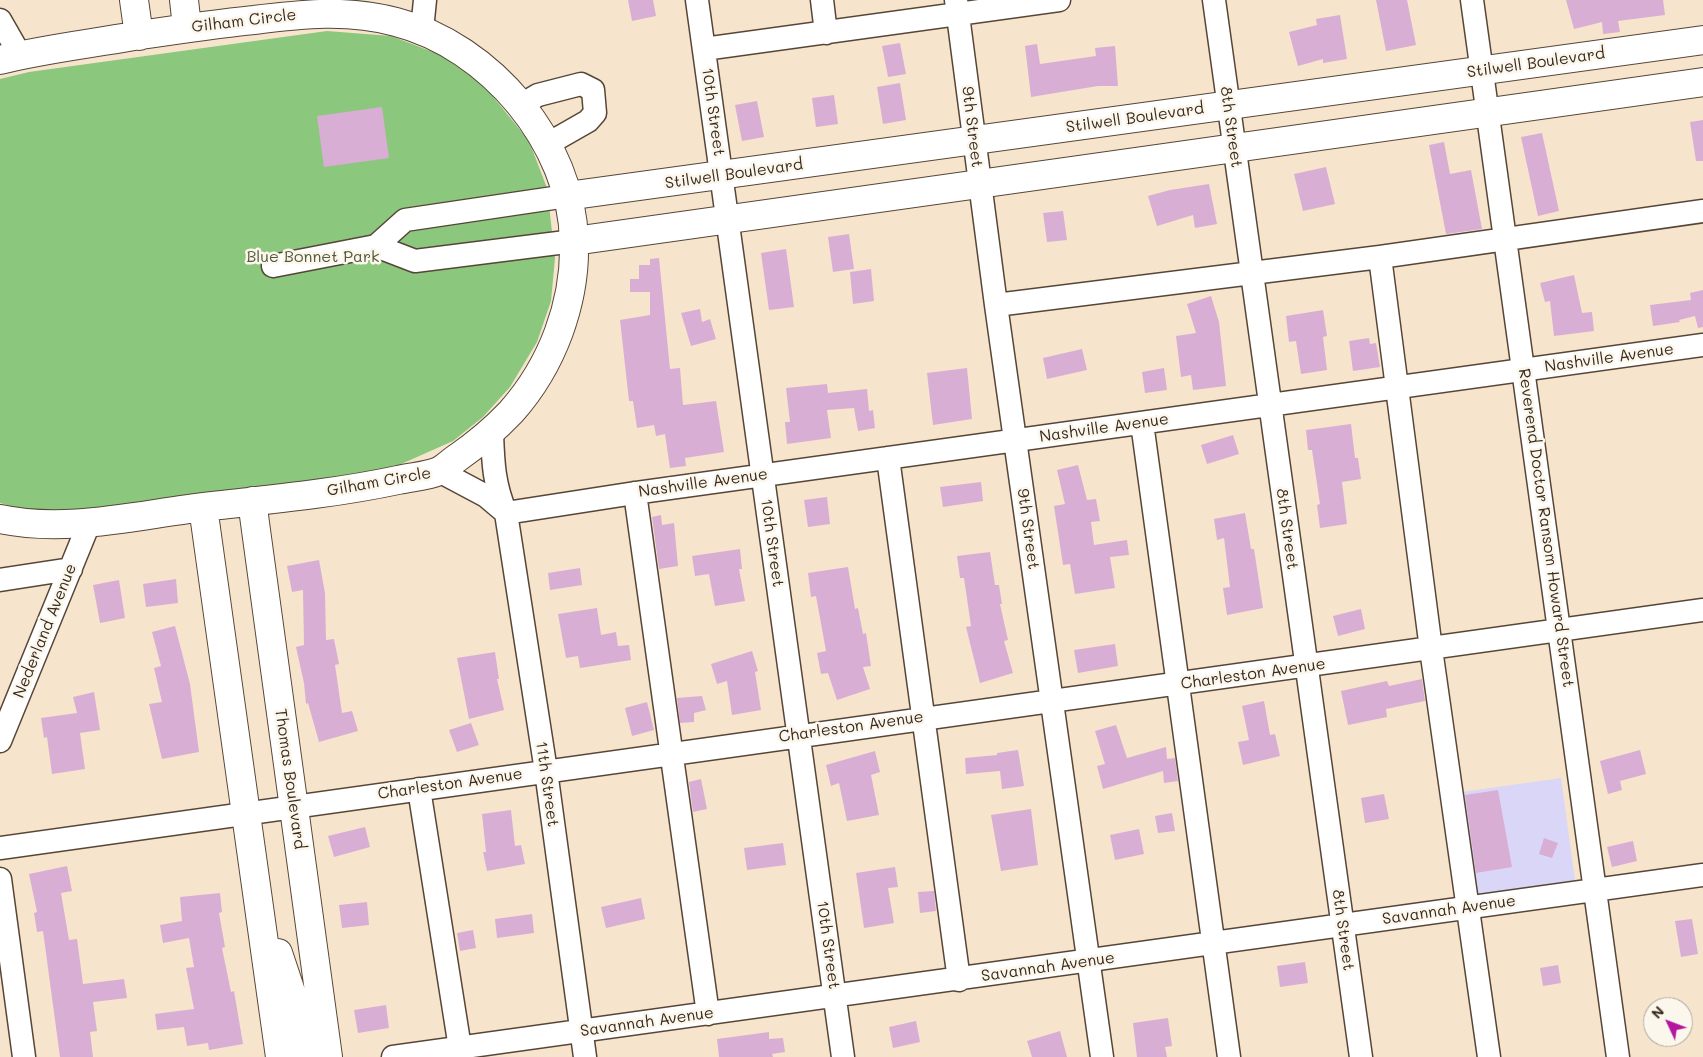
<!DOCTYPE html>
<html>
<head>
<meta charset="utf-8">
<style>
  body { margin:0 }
  #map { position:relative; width:1703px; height:1057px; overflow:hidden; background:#f6e5cc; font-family:Mali,sans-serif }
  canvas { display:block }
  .north { position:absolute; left:1643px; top:997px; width:50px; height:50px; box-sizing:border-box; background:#fbf7ec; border:1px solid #aea59a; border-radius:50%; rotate:313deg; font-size:14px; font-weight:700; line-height:20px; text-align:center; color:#3b2a1e }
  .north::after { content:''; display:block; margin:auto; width:18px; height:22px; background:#b5179e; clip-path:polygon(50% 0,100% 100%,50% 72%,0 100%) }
</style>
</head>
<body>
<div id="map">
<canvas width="1703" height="1057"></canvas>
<div class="north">N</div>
</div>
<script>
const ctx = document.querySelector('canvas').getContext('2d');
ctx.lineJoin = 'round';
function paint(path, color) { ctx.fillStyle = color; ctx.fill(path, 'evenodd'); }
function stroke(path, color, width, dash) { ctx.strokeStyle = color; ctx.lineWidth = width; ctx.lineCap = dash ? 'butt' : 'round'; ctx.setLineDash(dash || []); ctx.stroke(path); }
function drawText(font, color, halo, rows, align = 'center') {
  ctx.font = font + ' Mali,sans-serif'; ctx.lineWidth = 5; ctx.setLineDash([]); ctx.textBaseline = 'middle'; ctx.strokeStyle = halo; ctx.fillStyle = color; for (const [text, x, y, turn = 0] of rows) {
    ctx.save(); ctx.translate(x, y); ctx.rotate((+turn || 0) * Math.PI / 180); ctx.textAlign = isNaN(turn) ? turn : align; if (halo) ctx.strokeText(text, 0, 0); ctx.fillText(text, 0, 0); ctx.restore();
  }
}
const built = new Path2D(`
  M1561,778L1575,880L1472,896L1455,793Z`);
const green = new Path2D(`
  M327,31L391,36L441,55L482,83L529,141L547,188L555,258L551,301L537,342L510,387L483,417L453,441L381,473L59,512L22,509L0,503V79L29,72Z`);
const building = new Path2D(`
  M628,0H653L656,16L632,21Z
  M1376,0H1407L1416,45L1386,51Z
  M1566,0H1663L1665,15L1618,21L1620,32L1603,34L1602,22L1574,29Z
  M1340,15L1347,59L1323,63V59L1298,66L1289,32L1317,25L1316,19Z
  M900,43L906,74L888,77L882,46Z
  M1037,44L1040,64L1096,56L1095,48L1115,46L1118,86H1098L1031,97L1025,46Z
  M900,83L906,120L883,124L877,87Z
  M834,95L838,124L816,127L812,98Z
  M757,101L764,137L742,141L735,105Z
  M382,107L389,158L324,167L317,116Z
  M1703,120V161H1696L1690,122Z
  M1542,133L1559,211L1538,216L1521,137Z
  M1444,142L1450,174L1471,170L1482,229L1446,234L1429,145Z
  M1326,167L1335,204L1303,211L1294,174Z
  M1209,184L1217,224L1195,228L1193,215L1157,226L1148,196L1170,190Z
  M1063,211L1067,240L1047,242L1043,213Z
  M849,234L854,269L833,272L828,237Z
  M786,249L794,307L769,310L761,253Z
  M659,258L670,369L680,368L683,405L716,401L724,452L685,458L686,466L670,468L665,434L656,436L654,425L637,428L633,401H629L620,320L650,315V292H630V279H639V265H650V259Z
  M871,269L874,301L853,304L850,272Z
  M1574,275L1582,313L1592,312L1594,331L1554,336L1550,301L1545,302L1540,283Z
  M1703,290V327L1698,328L1695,316L1679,320L1680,322L1653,326L1650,305L1691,300L1690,293Z
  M1211,296L1219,322L1226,386L1193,390L1191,375L1181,377L1176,336L1196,333L1187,304Z
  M700,309L702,322L710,319L716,339L691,346L681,313Z
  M1323,310L1327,336L1323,337L1327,370L1301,374L1296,341L1289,342L1286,316Z
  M1369,338L1370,344L1376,343L1380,367L1353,371L1349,341Z
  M1082,349L1087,370L1047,379L1043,358Z
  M967,368L972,419L933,425L927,373Z
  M1164,368L1167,390L1145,393L1142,372Z
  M827,384L828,393L867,389L869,411L873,410L875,428L858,431L854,408L827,410L831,438L787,444L785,422H790L786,388Z
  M1351,424L1355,458H1358L1361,479L1342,482L1347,524L1320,528L1317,505L1320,504L1312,450H1308L1306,430Z
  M1233,435L1239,454L1207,464L1201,445Z
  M1078,465L1087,500L1096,499L1100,521L1091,522L1094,545L1127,540L1129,555L1110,557L1115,588L1075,594L1070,564L1063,565L1054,506L1065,504L1057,470Z
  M981,482L983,501L943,507L940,487Z
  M827,497L830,524L808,527L804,500Z
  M1245,513L1251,549H1254L1263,608L1227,615L1223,588L1230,587L1224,538L1217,540L1214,519Z
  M661,515L662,525L674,523L678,566L659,569L652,517Z
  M740,549L742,569H739L745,601L715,606L709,574L695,576L692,556Z
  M990,552L995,585H999L1002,604H1000L1008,640L1004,641L1013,673L980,683L966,627L971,626L964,578H960L957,556Z
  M319,560L325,593L326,640L334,639L339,664L335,665L342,713L352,711L358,731L319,742L308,703L306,704L304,683L296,647L304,645L303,590L292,592L287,566Z
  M848,567L855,609L858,608L863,634L866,633L871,666L863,667L870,689L837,700L828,673L821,674L817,653L826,651L816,596L811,597L808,573Z
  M580,568L582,585L550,590L548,573Z
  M176,579L178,603L146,607L143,584Z
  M119,580L125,618L100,623L93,585Z
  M597,608L601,635L616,632L618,646L629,645L631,660L580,668L578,656L566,658L558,614Z
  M1361,609L1365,629L1338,636L1333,616Z
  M175,626L190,684L199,752L162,759L149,704L162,702L154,668L161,666L152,632Z
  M1115,644L1118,666L1078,673L1074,650Z
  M752,651L758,671L755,672L761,710L732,715L727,681L717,684L711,664Z
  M495,652L499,679H497L504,710L469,719L457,658Z
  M1422,679L1425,701L1386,709L1387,717L1348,725L1341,691L1387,681L1389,686Z
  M94,692L100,730L80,733L85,769L52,774L47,737L44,738L41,718L77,713L73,697Z
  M702,696L706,710L694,713V722L680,723L677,698Z
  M1264,701L1270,735L1275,734L1280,756L1243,765L1238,742L1249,740L1242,706Z
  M647,702L654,730L632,736L625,708Z
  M471,723L479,745L457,752L449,730Z
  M1116,725L1127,758L1166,747L1167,759L1175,758L1178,781L1164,783L1163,771L1103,789L1097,766L1105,764L1095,731Z
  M1018,750L1024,786L1002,789L1000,771L966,774L965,758L997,755V753Z
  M1640,750L1646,774L1620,781L1622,790L1608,794L1600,761Z
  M875,751L880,772L871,775L879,815L847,821L839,783L831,786L826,765Z
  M701,779L707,809L693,812L689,782Z
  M1498,790L1512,867L1476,873L1465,795Z
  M1384,794L1389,819L1365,823L1361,798Z
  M1031,809L1038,865L1001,871L991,815Z
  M511,810L515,846L521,845L525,864L487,871L483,852H486L482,814Z
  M1172,813L1175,831L1158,833L1155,816Z
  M365,827L370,847L334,857L328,836Z
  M1139,829L1144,854L1115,860L1110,835Z
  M1544,838L1558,843L1552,858L1539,854Z
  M1633,841L1637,861L1612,867L1607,847Z
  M783,843L786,865L747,870L744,848Z
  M67,866L72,891L61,893L69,940L77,939L83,984L124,979L127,998L93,1002L97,1031L90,1032L93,1057H60L43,931L37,932L34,913L37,912L29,874Z
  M895,867L898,887L888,888L894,923L864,928L856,873Z
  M934,891L936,911L920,913L918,892Z
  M220,893L222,912L219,913L225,947L222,948L231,992L234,991L243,1044L209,1050L208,1043L187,1046L184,1027L157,1030L155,1014L194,1009L186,968L194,967L189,938L163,943L160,925L182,921L180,897Z
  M641,898L645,919L606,928L601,907Z
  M367,902L369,925L342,928L339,905Z
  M532,914L534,933L497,938L495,919Z
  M1692,919L1698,954L1681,957L1675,921Z
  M473,930L476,948L460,951L457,933Z
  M1305,962L1308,983L1280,987L1277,966Z
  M1558,965L1561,983L1543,986L1540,968Z
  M386,1005L389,1028L358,1033L354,1010Z
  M1168,1018L1172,1046L1165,1047L1167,1057H1137L1133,1023Z
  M916,1021L920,1042L893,1048L889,1027Z
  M1060,1031L1067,1057H1032L1027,1041Z
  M769,1032V1039L783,1038L785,1052L772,1054L773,1057H719L717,1039Z`);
const minor = new Path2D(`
  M697,0L843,1057
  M822,0L826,33
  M956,0L996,305L1102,1057
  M1214,0L1361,1057
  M1472,0L1618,1057
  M0,20L20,55
  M422,30L425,0
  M704,49L1059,0
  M521,105L538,95L581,84L593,90L595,113L588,121L546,145
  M376,246L415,261L574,241
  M1380,257L1431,649L1489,1057
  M273,266L376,246L405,220L567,196
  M996,305L1380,257L1703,211
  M1142,423L1229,1057
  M492,433C493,463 494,485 506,513L546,771L585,1057
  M888,458L959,980
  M439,471L486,496L505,512
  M635,493L708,1014
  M506,513L635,493L1703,345
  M0,580L71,569
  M0,741L90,521
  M419,789L460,1048
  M0,848C567,766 1135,689 1703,610
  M0,879L24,1057
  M393,1057L1703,875`);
const major = new Path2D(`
  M134,0L139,36
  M184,0L187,27
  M0,60C44,49 89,44 134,36C174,30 214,24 254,20C303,14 348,9 396,22C490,46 572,143 574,241C576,303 552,366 511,412C494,430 477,444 457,458C451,462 445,468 439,471C428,476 411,477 398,480C337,493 275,499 213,506C144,513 69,534 0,519
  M567,196L1703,40
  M574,241L1703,82
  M252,501L328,1057
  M203,507L280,1057
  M278,953L298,1013L306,1052L315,1057`);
const streetNames = [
  ["Gilham Circle",244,21,-7],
  ["Stilwell Boulevard",1536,63,-8],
  ["10th Street",713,112,82],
  ["Stilwell Boulevard",1135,118,-8],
  ["9th Street",972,127,83],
  ["8th Street",1231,127,82],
  ["Stilwell Boulevard",734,174,-8],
  ["Nashville Avenue",1609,358,-8],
  ["Nashville Avenue",1104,428,-8],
  ["Gilham Circle",379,482,-10],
  ["Nashville Avenue",703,483,-8],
  ["Reverend Doctor Ransom Howard Street",1546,528,82],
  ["9th Street",1028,529,82],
  ["8th Street",1287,529,82],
  ["10th Street",772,543,82],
  ["Nederland Avenue",45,631,-68],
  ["Charleston Avenue",1253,674,-8],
  ["Charleston Avenue",851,727,-8],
  ["Thomas Boulevard",290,779,82],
  ["Charleston Avenue",450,784,-8],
  ["11th Street",547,784,82],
  ["Savannah Avenue",1449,910,-8],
  ["8th Street",1343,930,82],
  ["10th Street",828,945,82],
  ["Savannah Avenue",1048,967,-8],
  ["Savannah Avenue",647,1022,-8]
];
const parkNames = [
  ["Blue Bonnet Park",313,257]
];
paint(built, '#dad6f7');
paint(green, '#8bc77d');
paint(building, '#d9aed4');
stroke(minor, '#574638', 25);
stroke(major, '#574638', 30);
stroke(minor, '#fff', 22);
stroke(major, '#fff', 28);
drawText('16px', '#3b2a1e', '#fbf7ec', streetNames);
drawText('16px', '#53593a', '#fbf7ec', parkNames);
</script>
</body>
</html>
